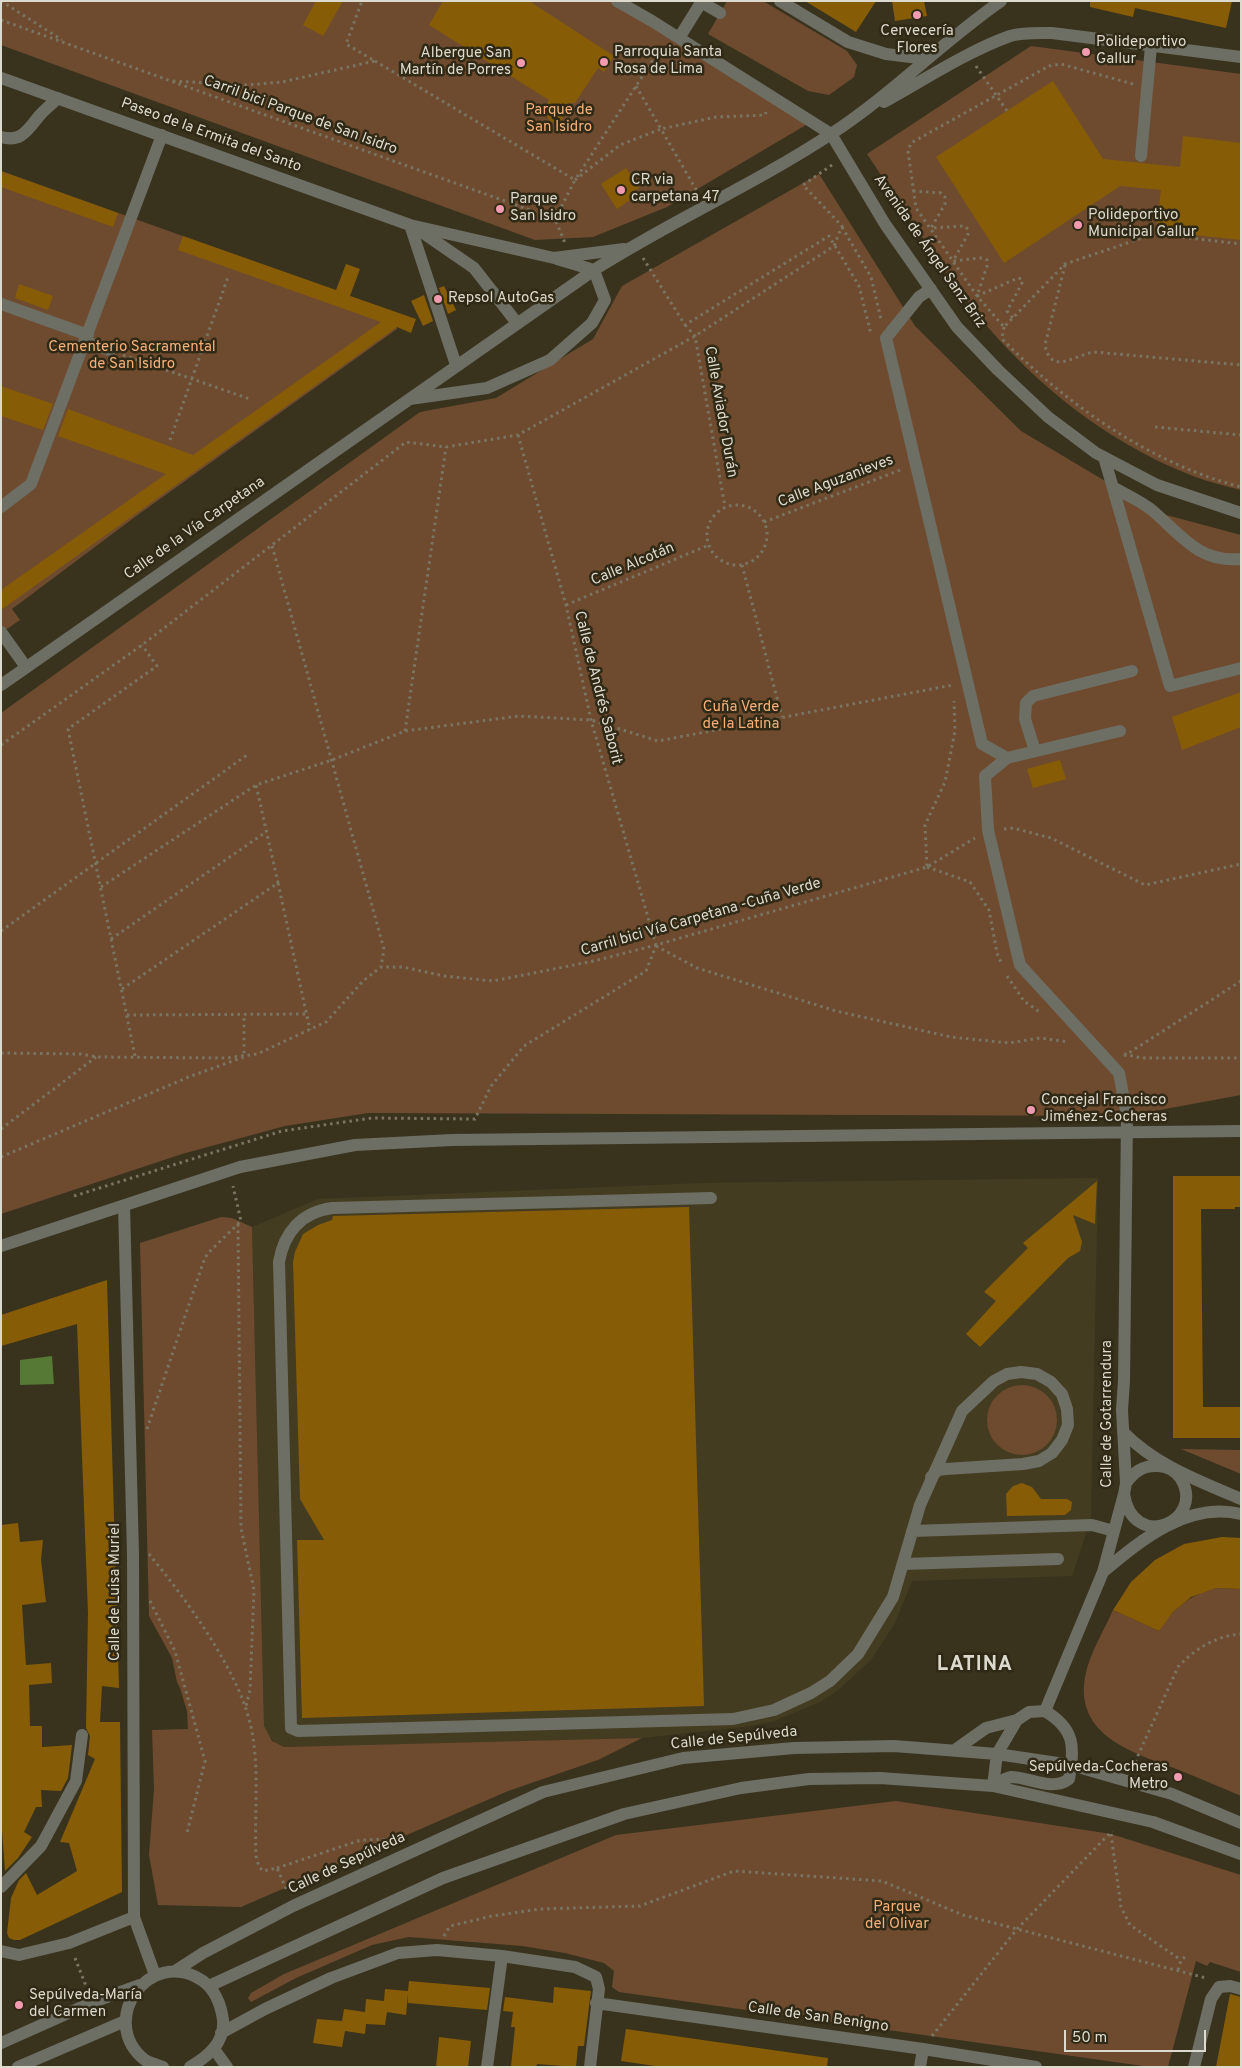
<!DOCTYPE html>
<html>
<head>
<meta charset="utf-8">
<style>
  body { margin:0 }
  #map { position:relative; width:1242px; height:2068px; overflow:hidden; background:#39331e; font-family:Overpass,sans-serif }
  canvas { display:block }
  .frame { position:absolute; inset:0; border:2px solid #dcd9cd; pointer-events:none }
  .scale { position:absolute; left:1064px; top:2030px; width:142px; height:22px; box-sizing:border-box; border:2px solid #dcd9cd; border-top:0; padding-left:6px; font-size:15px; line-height:18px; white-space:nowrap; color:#dcd9cd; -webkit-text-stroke:4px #2f2915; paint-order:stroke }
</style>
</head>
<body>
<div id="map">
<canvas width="1242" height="2068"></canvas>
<div class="frame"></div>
<div class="scale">50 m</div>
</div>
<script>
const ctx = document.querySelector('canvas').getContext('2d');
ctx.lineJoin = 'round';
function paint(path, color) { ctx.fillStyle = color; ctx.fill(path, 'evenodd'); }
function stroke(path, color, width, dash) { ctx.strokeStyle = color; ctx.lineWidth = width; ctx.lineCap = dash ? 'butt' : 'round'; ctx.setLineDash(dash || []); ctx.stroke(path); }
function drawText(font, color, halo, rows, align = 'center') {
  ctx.font = font + ' Overpass,sans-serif'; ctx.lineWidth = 5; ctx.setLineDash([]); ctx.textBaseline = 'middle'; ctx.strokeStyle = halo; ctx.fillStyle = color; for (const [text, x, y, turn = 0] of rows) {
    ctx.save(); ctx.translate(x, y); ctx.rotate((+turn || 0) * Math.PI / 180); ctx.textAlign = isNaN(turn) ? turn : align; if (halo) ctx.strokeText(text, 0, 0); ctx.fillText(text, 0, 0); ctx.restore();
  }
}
const built = new Path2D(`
  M1098,1178L1091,1518L1072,1576L912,1581L895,1623L871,1660L837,1691L820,1702L775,1721L744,1727L642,1738L284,1747L277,1745L267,1734L264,1726L252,1227L318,1199L701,1183Z`);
const green = new Path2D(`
  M1,1H617L811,122L667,207L593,237L535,240L1,45Z
  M727,1H763L847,51L857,65L854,77L829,95L808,91L708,34Z
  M1031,46L1241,74V490C1225,486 1209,482 1193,476C1102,441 1021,374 963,296C929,250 899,201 867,154Z
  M1,171L395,312L397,329L139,514L12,609L20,620L1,633Z
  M819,174L915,326L1021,431L1159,513L1241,535V1095L1127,1116L368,1113L285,1126L182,1154L1,1214V713L420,412L496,398L593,339L622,286Z
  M221,1217L232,1218L252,1227L264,1726L272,1741L284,1747L642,1738L598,1760L508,1791L241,1907L158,1905L149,1855L154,1789L152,1730L188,1729L187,1711L180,1688L177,1682L172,1658L149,1616L140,1243Z
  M987 1420a35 35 0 1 1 70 0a35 35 0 1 1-70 0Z
  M1181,1449L1241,1450V1474Z
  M1216,1588L1241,1589V1796C1219,1786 1196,1777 1174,1768C1131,1752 1075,1735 1085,1677C1089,1654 1104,1631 1113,1610L1159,1631C1173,1608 1190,1595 1216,1588Z
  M896,1801L1111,1834L1241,1875V1972L1210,1962L1207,1966L1196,1961L1168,2067H1150L619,1992L612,1987L614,1971L604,1963L565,1953L522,1946L409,1937L372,1945L296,1978L251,2002L248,1998L251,1993L284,1974L616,1835Z`);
const water = new Path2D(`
  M52,1356L54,1384L20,1385V1360Z`);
const building = new Path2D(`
  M316,1H343L323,36L303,25Z
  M443,1H529L614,56L604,72L598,68L575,103H571L561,121L555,123L550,121L544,111L549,100L429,25Z
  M805,1H876L856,32Z
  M892,1H924L927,16L895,21Z
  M1090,1H1232L1226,28L1135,8L1133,17L1090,7Z
  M1053,81L1103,159L1180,167L1183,136L1241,143V240L1156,231L1161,190L1120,186L1004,263L936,157Z
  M626,168L639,188L634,191L637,195L617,209L601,184Z
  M1,171L118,213L113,227L1,187Z
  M183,236L336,290L346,264L360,269L350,296L416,319L411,333L397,327L1,610V590L166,474L58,436L68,409L193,455L381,322L178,250Z
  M19,284L53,296L48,310L15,298Z
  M444,286L456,310L448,314L439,288Z
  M424,295L433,321L423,326L411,301Z
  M1,386L53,404L43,430L1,416Z
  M1241,692V727L1182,750L1172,717Z
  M1060,760L1066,779L1033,788L1027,769Z
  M1173,1176H1241V1207H1235V1209H1201L1203,1407H1241V1438H1173Z
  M1097,1181L1095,1224L1073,1215L1082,1242L1080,1251L1068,1258L980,1347L966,1334L996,1301L984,1292L1028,1248L1023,1243Z
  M689,1207L704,1706L302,1718L297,1540H324L300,1499L293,1262L295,1252L303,1234L318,1225L332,1220L333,1216Z
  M107,1280L119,1688L102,1686L100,1722H120L122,1892L50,1926L20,1940H14L9,1938L7,1933L11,1898L19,1880L26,1873L37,1895L77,1871L69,1843L60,1842L95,1759L88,1755L90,1736L86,1728L88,1613L77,1324L1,1346V1315Z
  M1022,1483L1032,1487L1041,1499H1067L1072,1502L1071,1510L1065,1515L1007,1516L1006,1494L1013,1486Z
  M18,1523L20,1542L43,1540L41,1560L46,1602L22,1605L26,1665L51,1663L52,1683L29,1685L30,1726H42V1747L72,1745L68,1778L61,1791L41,1790L42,1807H36L24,1832L32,1837L18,1858L5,1871L1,1816V1525Z
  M1222,1537L1241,1538V1589L1216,1588L1191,1597L1173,1612L1159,1631L1113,1610L1131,1582L1155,1560L1184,1544Z
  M409,1981L490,1988L487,2010L408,2003V1994L406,2015L387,2012L385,2025L366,2024L365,2034L345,2031L342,2047L313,2043L317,2019L342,2021L344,2009L365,2012L366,1999L384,2001L385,1989L408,1991Z
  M554,1987L591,1991L584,2046H578L576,2067L537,2064L536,2067H511L515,2027H511L513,2012L503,2011L505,1997L553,2003Z
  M1230,1994L1241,1997V2067H1216Z
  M626,2029L828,2058L827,2067H662L621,2061Z
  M439,2037L471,2041L468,2067H436Z`);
const path = new Path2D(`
  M1,1L62,40
  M1,20L555,219L565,243
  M375,61L575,180L555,219
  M976,66L1007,111
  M173,81L248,85L282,82L375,61L346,44L362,1
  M1133,84L1061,64L1049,66L911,143L908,151L916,208L977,296L1004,327L1065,264L1154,234L1241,244
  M636,86L661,129L716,117L765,115L766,112
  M577,177L662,46
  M575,180L620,145L661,129L698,193
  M913,191L941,193L945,197V204L931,228L964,226L968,229V234L953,261L981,258L987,260V266L977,296L1018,278L1022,279V283L1007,311L1013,318
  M842,227L871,277L881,319
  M643,258L685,325L829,236L859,286L871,334
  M1065,265L1045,345C1051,376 1074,355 1094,352L1241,365
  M685,325L695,336L725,507
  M1004,327L1002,339C1068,405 1149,463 1241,487
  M123,355L250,399
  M1155,427L1241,435
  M518,435L566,605L591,720L656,945
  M170,440L228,277
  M707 535a30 30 0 1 1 60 0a30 30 0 1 1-60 0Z
  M764,522L903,469
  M272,546L384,949L381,967
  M742,565L782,717
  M566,605L709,545
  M405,731L446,447
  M1,745L142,645L406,442L446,447L518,435L695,336L834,246L842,226L803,185L832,165
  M1004,829L1013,828L1051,838L1145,885L1241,864
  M927,866L925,825L945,782L955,731L954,701
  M927,867L970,882L989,910L997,953L1002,965
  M278,883L310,1030
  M101,887L256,785L332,760L405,731L519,716L591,720L658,741L953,685
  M1,931L247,755
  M111,939L266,832
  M656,946L697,968L836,1011L951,1037L1009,1043L1040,1038L1069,1042
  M1007,976L1024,1001L1041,1013
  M122,989L278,883L256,785
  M127,1015L306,1014
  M1,1053L82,1054L97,1057L226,1058L257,1054L326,1022L363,981L381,967H403L444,976L493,981L594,961L656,945L927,867L975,838
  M1124,1054L1141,1058H1241
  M135,1056L68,729L157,666L142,645
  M1124,1056L1241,981
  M1,1129L96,1057
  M1,1157L191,1076L244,1057V1014
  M74,1196L282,1131L372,1118L475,1119L491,1086L524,1046L646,971L656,946
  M238,1224L241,1528L254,1590L250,1690L246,1706
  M147,1429L203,1263L207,1254L241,1221L233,1186
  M149,1554C186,1599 239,1671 251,1727C260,1769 254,1814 256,1856L259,1867L263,1871L277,1868L287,1891
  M150,1601L175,1651L205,1761L187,1833
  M1135,1762L1178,1667C1195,1649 1215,1636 1241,1634
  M1111,1834L1121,1907L1130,1925L1181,1960
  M277,1868L361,1840L401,1839
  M444,1936L450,1926L492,1916L540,1909L640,1906L734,1871L882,1881L963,1915L1206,1978
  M75,1958L86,1986
  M1178,1970L1181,1960L1185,1957
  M932,2036L1017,1929L1112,1831`);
const minor = new Path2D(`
  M617,1L652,21L831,134L885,224L957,327L998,370L1048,417L1096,453L1157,485L1241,513
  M780,1L848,42L886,54L927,59
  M701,2L720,13
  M679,38L702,1
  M1,78L410,225L554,258L624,249
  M884,102C924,80 966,52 1010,36C1024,32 1038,33 1052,33L1241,57
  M1,137C22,143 28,129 40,115C45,109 52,104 58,98
  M1141,156L1151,46
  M410,225L456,365
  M416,228L474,268L517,323
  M931,289L919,297L886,338L982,744L1007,758L1120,731
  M1,304L88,335
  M86,342L110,350
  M410,399L487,388L550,360L592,323L605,300L594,270L557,259
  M1104,457L1170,686L1241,668
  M1113,487C1126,495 1141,501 1153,511C1181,535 1199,563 1241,559
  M1,507L31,484L162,135
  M1,632L26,667
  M1,685L594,270C671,221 755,184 831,134C891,95 942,42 1001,1
  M1035,751L1025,719L1026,703L1033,696L1132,671
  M1007,758L985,776L988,830L1020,965L1119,1073L1127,1116L1124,1381L1122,1410L1126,1483L1124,1494L1103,1572L1045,1711
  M711,1198L332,1208C302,1212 284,1232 279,1262L291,1728L298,1731L733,1719L774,1710L811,1693L830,1681L858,1654L893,1597L920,1505L962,1411L994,1381L1007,1374L1021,1372L1037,1374L1051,1382L1062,1394L1067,1409L1068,1425L1062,1440L1052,1453L1039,1461L1023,1464L946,1469L938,1470L931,1477
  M124,1206L133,1554L134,1917L155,1975
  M1,1246L240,1167L355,1145L452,1140L1241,1131
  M1123,1432C1157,1466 1197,1480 1241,1499
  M1124,1494C1133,1553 1206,1521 1181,1479C1176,1471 1167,1466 1158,1466C1143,1465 1134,1472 1126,1483
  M912,1531L1092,1525L1114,1531
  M903,1564L1058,1559
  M1103,1572C1141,1540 1188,1501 1241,1514
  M1045,1711C1075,1729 1075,1747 1069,1779C1052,1792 1030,1777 1011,1777C1005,1778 998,1783 993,1786L997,1754L1017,1720L1029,1712Z
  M955,1750L986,1728L1017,1720
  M1,1887L41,1846L76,1781L82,1735
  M1,1951L19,1955L69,1943L134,1917
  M175,1971L203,1953L293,1906L543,1792L683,1758L794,1748L894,1746L997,1754L1071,1765L1172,1794L1241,1823
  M209,1986L443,1878L624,1814L741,1788L809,1779L880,1778L993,1786L1153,1822L1241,1854
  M596,2003L923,2049L1036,2067
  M221,2033L265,2009L331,1978L398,1953L437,1950L502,1956L575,1967L596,1977L599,1989L590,2067
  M1,2043L93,2002L140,1985
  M214,2049L227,2067
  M18,2067L125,2021
  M163,2067C157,2065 150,2063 145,2060C96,2021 150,1945 203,1981C215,1990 221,2005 223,2020C225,2043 207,2057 190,2067
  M487,2067L502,1956
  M920,2067L923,2049
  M1194,2067L1211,1999L1219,1987L1230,1986L1241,1989`);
const markers = [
  [917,15,5,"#f29ab0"],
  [1086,52,5,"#f29ab0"],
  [604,62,5,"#f29ab0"],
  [521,63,5,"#f29ab0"],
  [621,190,5,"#f29ab0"],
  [500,209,5,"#f29ab0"],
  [1078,225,5,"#f29ab0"],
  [438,299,5,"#f29ab0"],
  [1031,1110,5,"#f29ab0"],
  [1178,1777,5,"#f29ab0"],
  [19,2005,5,"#f29ab0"]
];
const poiNames = [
  ["Cervecería",917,32,"center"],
  ["Flores",917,49,"center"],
  ["Polideportivo",1096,43],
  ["Gallur",1096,60],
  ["Parroquia Santa",614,53],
  ["Rosa de Lima",614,70],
  ["Albergue San",511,54,"right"],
  ["Martín de Porres",511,71,"right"],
  ["CR via",631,181],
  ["carpetana 47",631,198],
  ["Parque",510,200],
  ["San Isidro",510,217],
  ["Polideportivo",1088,216],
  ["Municipal Gallur",1088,233],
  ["Repsol AutoGas",448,299],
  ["Concejal Francisco",1041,1101],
  ["Jiménez-Cocheras",1041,1118],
  ["Sepúlveda-Cocheras",1168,1768,"right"],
  ["Metro",1168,1785,"right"],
  ["Sepúlveda-María",29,1996],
  ["del Carmen",29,2013]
];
const parkNames = [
  ["Parque de",559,111],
  ["San Isidro",559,128],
  ["Cementerio Sacramental",132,348],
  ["de San Isidro",132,365],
  ["Cuña Verde",741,708],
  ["de la Latina",741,725],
  ["Parque",897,1908],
  ["del Olivar",897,1925]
];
const streetNames = [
  ["Carril bici Parque de San Isidro",300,116,20],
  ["Paseo de la Ermita del Santo",211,136,20],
  ["Avenida de Ángel Sanz Briz",929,252,55],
  ["Calle Aviador Durán",720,412,80],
  ["Calle Aguzanieves",836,482,-21],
  ["Calle de la Vía Carpetana",195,529,-35],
  ["Calle Alcotán",633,565,-23],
  ["Calle de Andrés Saborit",597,688,76],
  ["Carril bici Vía Carpetana -Cuña Verde",701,918,-16],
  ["Calle de Gotarrendura",1108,1414,-90],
  ["Calle de Luisa Muriel",116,1592,-90],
  ["Calle de Sepúlveda",734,1739,-6],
  ["Calle de Sepúlveda",347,1864,-25],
  ["Calle de San Benigno",818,2018,8]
];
const districtNames = [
  ["LATINA",975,1666]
];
paint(built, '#443c20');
paint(green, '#6e4b2f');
paint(water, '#567935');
paint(building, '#875c06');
stroke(path, '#7a7563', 3, [2.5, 4]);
stroke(minor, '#6d6e64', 12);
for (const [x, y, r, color] of markers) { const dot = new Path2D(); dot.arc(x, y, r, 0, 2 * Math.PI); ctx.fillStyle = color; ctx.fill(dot); stroke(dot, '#2f2915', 2); }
drawText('15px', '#dcd9cd', '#2f2915', poiNames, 'left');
drawText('15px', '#f6b07a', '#2f2915', parkNames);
drawText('15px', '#dcd9cd', '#2f2915', streetNames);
ctx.letterSpacing = '1px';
drawText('bold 20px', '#dcd9cd', '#2f2915', districtNames);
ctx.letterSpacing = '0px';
</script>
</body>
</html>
